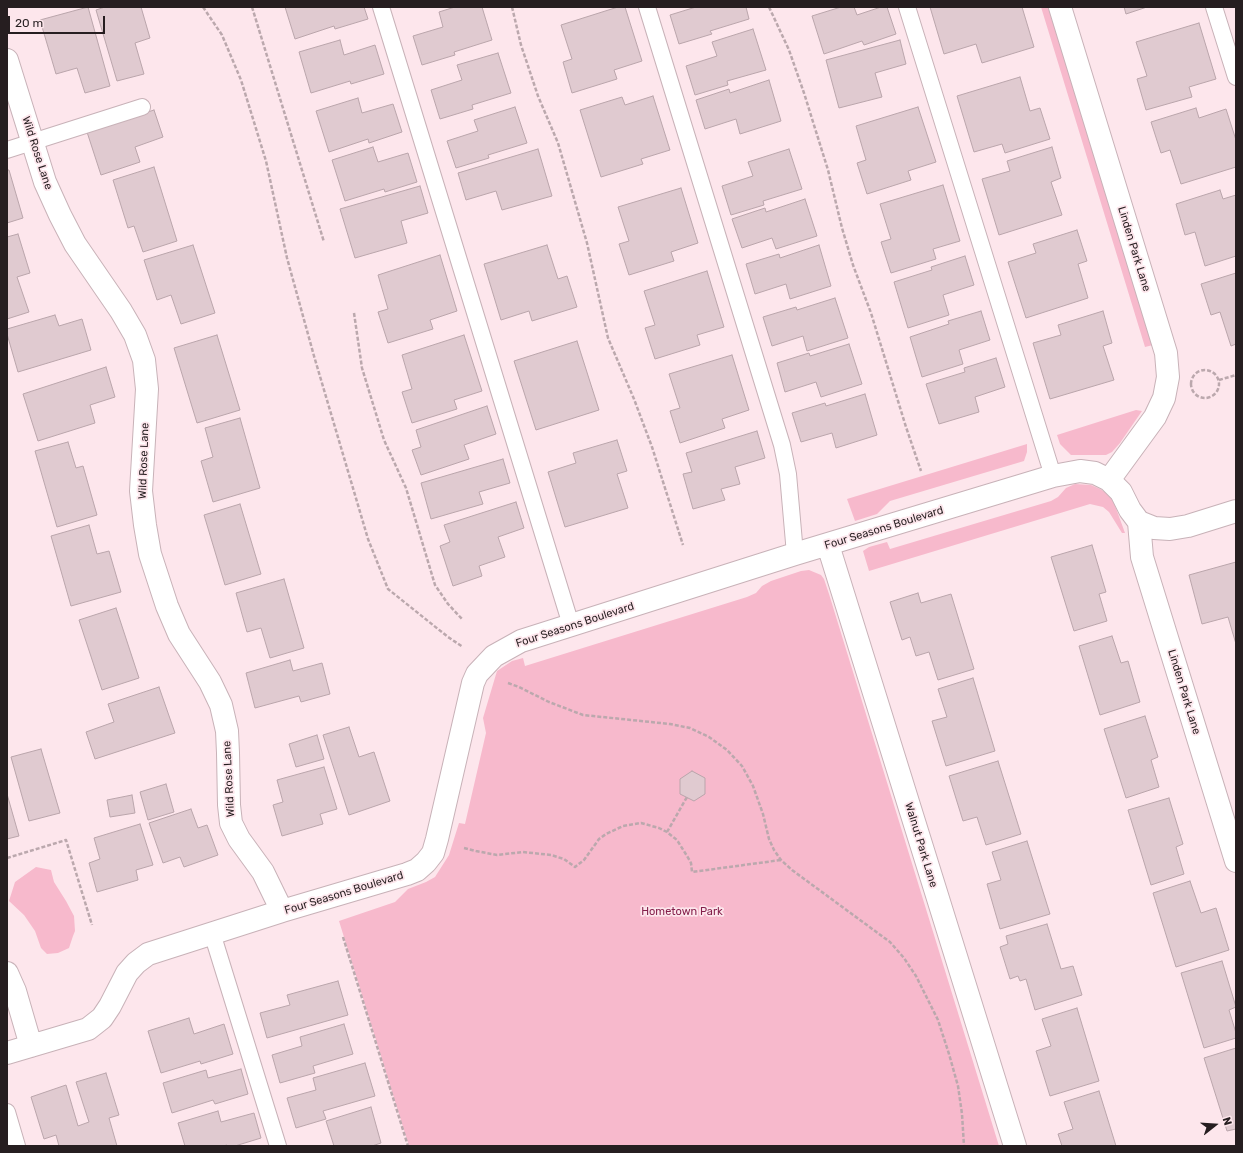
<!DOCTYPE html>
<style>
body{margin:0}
#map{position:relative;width:1243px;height:1153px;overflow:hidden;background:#fde6ec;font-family:Rubik,sans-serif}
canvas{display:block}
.frame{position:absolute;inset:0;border:8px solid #261e20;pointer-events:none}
.north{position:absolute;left:1195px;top:1105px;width:40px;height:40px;-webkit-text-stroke:3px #fde6ec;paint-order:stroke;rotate:73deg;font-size:11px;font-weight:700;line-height:16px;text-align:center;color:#261e20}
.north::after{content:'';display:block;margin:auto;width:14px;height:18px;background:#261e20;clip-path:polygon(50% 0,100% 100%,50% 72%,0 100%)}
.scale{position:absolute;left:8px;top:16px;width:97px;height:18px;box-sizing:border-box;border:2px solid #261e20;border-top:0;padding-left:5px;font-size:12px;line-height:14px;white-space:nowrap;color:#261e20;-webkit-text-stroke:3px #fde6ec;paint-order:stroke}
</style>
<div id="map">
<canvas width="1243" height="1153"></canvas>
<div class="frame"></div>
<div class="north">N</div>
<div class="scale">20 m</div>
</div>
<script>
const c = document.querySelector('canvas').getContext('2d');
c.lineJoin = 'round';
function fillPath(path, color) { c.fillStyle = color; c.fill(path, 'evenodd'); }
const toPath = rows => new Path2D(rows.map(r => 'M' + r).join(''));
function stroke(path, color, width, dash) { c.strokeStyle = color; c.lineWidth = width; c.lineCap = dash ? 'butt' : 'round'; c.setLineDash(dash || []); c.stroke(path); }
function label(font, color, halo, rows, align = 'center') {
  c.font = font + ' Rubik,sans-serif'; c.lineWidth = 3.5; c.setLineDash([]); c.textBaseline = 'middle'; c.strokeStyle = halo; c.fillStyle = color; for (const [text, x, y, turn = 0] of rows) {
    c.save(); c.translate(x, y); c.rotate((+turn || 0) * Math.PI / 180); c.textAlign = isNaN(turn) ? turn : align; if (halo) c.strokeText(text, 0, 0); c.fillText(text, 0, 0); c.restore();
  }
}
fillPath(toPath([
 [1041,7,1048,7,1153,345,1145,347],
 [1136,410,1142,411,1120,443,1112,452,1106,455,1071,455,1060,444,1057,435],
 [1027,444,1027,452,1024,461,890,501,877,514,855,521,847,499],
 [1075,484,1091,485,1100,489,1108,494,1113,500,1125,533,1122,533,1109,512,1103,507,1090,504,869,571,863,551,869,547,887,542,890,549,1051,501,1058,497,1066,488],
 [809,570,821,575,824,579,829,594,999,1146,409,1146,339,921,395,902,408,889,426,882,435,877,449,855,459,823,465,824,486,733,483,718,497,671,512,661,523,658,525,666,747,597,756,593,762,586,771,581,801,571],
 [36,867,51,870,54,882,66,901,74,916,75,931,73,936,69,948,58,953,47,954,41,948,35,931,24,915,9,901,15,882]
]), '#f7b9cc');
const building = toPath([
 [88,7,110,86,85,93,77,68,56,74,40,20,88,7],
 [105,7,141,7,150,38,135,43,144,74,117,81,96,10,105,7],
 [285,7,364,7,368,19,335,29,334,26,295,39,285,7],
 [455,7,482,7,492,40,454,52,455,55,422,65,413,36,443,27,439,12,455,7],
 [618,7,625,7,642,61,614,70,617,79,572,93,563,62,572,59,561,25,618,7],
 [696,7,746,7,749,19,710,31,712,34,679,44,670,15,696,7],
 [841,7,854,7,857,15,881,7,887,7,896,34,864,45,862,41,824,54,812,16,841,7],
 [930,7,1022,7,1034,47,982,63,976,44,944,54,930,7],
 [1124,7,1147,7,1126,14,1124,7],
 [1199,23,1216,79,1189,87,1192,97,1146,110,1137,79,1147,76,1136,42,1199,23],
 [753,29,766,70,727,81,728,85,695,95,686,66,717,56,712,42,753,29],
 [340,40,344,55,375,45,384,74,351,84,350,81,311,93,299,52,340,40],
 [900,40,906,64,875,73,882,97,839,108,826,60,900,40],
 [498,53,511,93,472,105,473,109,440,119,431,90,462,80,457,65,498,53],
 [1020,77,1030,111,1040,108,1050,139,1005,153,1002,144,974,152,957,96,1020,77],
 [769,80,781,121,740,134,736,119,705,129,696,100,729,89,730,93,769,80],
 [653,96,670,150,641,159,643,164,601,177,580,110,622,97,625,105,653,96],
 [358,98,362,113,393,104,402,132,369,143,368,139,329,152,316,111,358,98],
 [515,107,527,143,488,155,489,158,456,168,447,141,478,131,474,120,515,107],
 [918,107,936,162,908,171,911,180,867,194,857,163,866,160,856,126,918,107],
 [1196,108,1199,118,1226,109,1236,140,1236,167,1181,184,1170,150,1161,153,1151,122,1196,108],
 [154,110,163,137,135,147,140,162,101,175,87,132,154,110],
 [373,147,378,162,408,153,417,182,385,192,384,189,345,201,332,160,373,147],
 [1052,147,1061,178,1051,182,1062,215,999,235,982,179,1010,171,1007,161,1052,147],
 [538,149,552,196,502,210,496,191,466,200,458,173,538,149],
 [789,149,802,189,763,201,764,205,731,215,722,186,753,176,748,162,789,149],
 [154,167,177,241,143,252,134,226,128,228,113,180,154,167],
 [7,170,9,170,23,218,7,223,7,170],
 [943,185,960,241,933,249,936,259,891,273,881,242,891,239,880,204,943,185],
 [420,186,428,213,401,221,407,243,355,258,340,209,420,186],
 [681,188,698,243,671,252,674,261,629,275,619,244,629,241,618,207,681,188],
 [1220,190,1223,199,1236,195,1236,256,1205,266,1195,232,1185,235,1176,204,1220,190],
 [805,199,817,236,776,249,772,238,742,248,732,219,765,208,766,212,805,199],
 [1077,230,1087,261,1078,264,1088,298,1026,318,1008,262,1036,253,1033,244,1077,230],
 [18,234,30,273,17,277,29,312,7,319,7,237,18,234],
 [193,245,215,313,181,324,171,295,157,300,144,260,193,245],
 [547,245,558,279,567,276,577,307,532,321,529,311,501,320,484,264,547,245],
 [819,245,831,286,790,299,786,284,755,294,746,264,779,254,780,258,819,245],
 [440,255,457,311,430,320,433,329,388,343,378,312,388,309,378,275,440,255],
 [965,256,974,285,943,295,949,315,908,328,894,282,932,270,931,267,965,256],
 [707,271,724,327,697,335,700,345,655,359,645,328,655,325,644,291,707,271],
 [1236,273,1236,344,1231,346,1220,312,1211,315,1201,284,1236,273],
 [835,298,848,338,807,351,803,336,772,346,763,317,796,307,797,310,835,298],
 [981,311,990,340,959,350,963,364,922,377,910,337,949,324,948,321,981,311],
 [1103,311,1112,343,1103,346,1114,380,1050,399,1033,343,1061,335,1058,325,1103,311],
 [55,315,59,326,82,319,91,350,18,372,7,334,7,329,55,315],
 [217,335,240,410,197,423,174,348,217,335],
 [464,335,482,391,454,400,457,409,412,423,402,392,412,389,402,355,464,335],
 [577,341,599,410,536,430,514,361,577,341],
 [849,344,862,384,821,397,816,382,785,392,777,363,809,353,810,356,849,344],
 [732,355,749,410,722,419,725,428,680,443,670,411,680,408,669,374,732,355],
 [996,358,1005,387,975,397,979,412,939,424,926,384,965,372,964,368,996,358],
 [106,367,115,397,90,405,95,423,38,441,23,394,106,367],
 [865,394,877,435,836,448,832,433,801,442,792,413,825,403,826,406,865,394],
 [487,406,496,434,464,445,469,459,421,475,412,450,421,447,416,430,487,406],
 [240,418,260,488,213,502,201,461,213,457,205,428,240,418],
 [757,431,765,458,735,467,740,484,721,489,725,500,693,509,683,474,692,472,686,453,757,431],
 [617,440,627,471,617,474,628,508,565,527,548,472,576,463,573,453,617,440],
 [68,442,76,468,83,466,97,515,57,527,35,451,68,442],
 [503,459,510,483,479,492,483,504,431,519,421,483,503,459],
 [516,502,524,528,498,537,505,557,479,566,482,576,453,586,440,546,450,542,444,525,516,502],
 [240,504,261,574,225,585,204,515,240,504],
 [89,525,97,554,109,551,121,592,71,606,51,536,89,525],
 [1092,545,1106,592,1099,594,1107,621,1074,631,1051,557,1092,545],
 [1236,562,1236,644,1228,617,1202,624,1189,575,1236,562],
 [284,579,304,648,270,658,261,628,247,632,236,593,284,579],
 [918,593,921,603,951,594,974,669,938,680,929,652,916,656,910,637,902,640,890,602,918,593],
 [116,608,139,678,102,690,79,620,116,608],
 [1112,636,1121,663,1128,661,1140,702,1100,715,1079,646,1112,636],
 [290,660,293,671,322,663,330,694,301,702,299,696,255,708,246,673,290,660],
 [973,678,995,751,946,766,932,721,947,717,938,689,973,678],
 [159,687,175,733,95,759,86,732,114,722,108,704,159,687],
 [1145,716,1158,757,1151,760,1159,787,1126,798,1104,729,1145,716],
 [349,727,359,757,374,752,390,801,349,815,323,735,349,727],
 [317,735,324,759,296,767,289,744,317,735],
 [41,749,60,813,29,821,11,757,41,749],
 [998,761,1021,834,986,845,977,817,963,821,949,776,998,761],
 [324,767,337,809,320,814,323,824,282,836,273,805,283,802,277,780,324,767],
 [692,771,705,778,705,794,694,801,680,794,680,779,692,771],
 [166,784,174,812,148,820,140,792,166,784],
 [7,794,19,836,7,839,7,794],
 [132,795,135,813,110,817,107,800,132,795],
 [1169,798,1183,844,1176,847,1184,874,1151,885,1128,810,1169,798],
 [191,809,198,828,207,825,218,855,184,867,180,857,163,863,149,823,191,809],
 [140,824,153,865,136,870,138,880,97,892,89,863,100,859,94,838,140,824],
 [1027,841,1050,914,1000,929,987,884,1001,880,992,852,1027,841],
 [1190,881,1201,913,1216,908,1229,950,1176,967,1153,893,1190,881],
 [1047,924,1061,969,1073,966,1082,995,1035,1010,1026,979,1020,981,1018,976,1010,979,1000,947,1008,944,1006,936,1047,924],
 [1222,961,1236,1007,1229,1010,1236,1033,1236,1038,1204,1048,1181,973,1222,961],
 [338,981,348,1015,267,1038,260,1013,290,1005,287,995,338,981],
 [1077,1008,1099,1081,1050,1096,1036,1051,1051,1046,1042,1019,1077,1008],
 [189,1018,194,1034,224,1024,233,1054,201,1064,200,1061,161,1073,148,1031,189,1018],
 [344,1024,353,1054,313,1066,315,1073,280,1083,272,1055,302,1046,300,1037,344,1024],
 [1236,1048,1236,1129,1227,1131,1204,1058,1236,1048],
 [365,1063,375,1096,323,1111,326,1119,296,1128,287,1098,316,1090,313,1078,365,1063],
 [241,1069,248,1094,215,1104,213,1100,172,1113,163,1083,206,1070,208,1078,241,1069],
 [106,1073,119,1115,109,1118,117,1146,59,1146,56,1135,44,1139,31,1097,66,1085,78,1126,89,1122,76,1082,106,1073],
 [1099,1091,1116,1146,1062,1146,1058,1134,1073,1129,1064,1102,1099,1091],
 [371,1107,381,1143,372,1146,334,1146,326,1121,371,1107],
 [218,1111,221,1122,254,1113,261,1138,235,1146,227,1146,227,1145,223,1146,185,1146,178,1123,218,1111]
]);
fillPath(building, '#e0cad0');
stroke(building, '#baa5ab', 1);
const service = toPath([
 [381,7,571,625],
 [647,7,782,445,788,474,795,554],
 [907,7,1053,476],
 [1214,7,1236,77],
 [7,150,142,107],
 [212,933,278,1146],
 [7,1112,17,1146]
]);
const minor = toPath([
 [1060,7,1166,353,1168,377,1164,398,1155,417,1109,480],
 [7,60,45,182,60,215,75,244,121,311,135,335,144,360,147,389,141,491,145,525,150,554,167,606,179,634,210,682,221,705,227,731,228,753,229,805,231,823,239,839,263,872,282,911],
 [1139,522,1142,557,1236,861],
 [828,545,1015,1146],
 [7,973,15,991,31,1046],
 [7,1053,88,1029,102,1018,110,1006,127,973,136,963,148,954,282,911,407,874,417,870,426,862,433,853,437,839,473,683,477,674,494,656,521,641,795,554,1053,476,1080,471,1095,473,1109,480,1121,492,1130,510,1139,522,1154,528,1170,529,1188,526,1236,511]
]);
stroke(service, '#c8b2b8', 18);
stroke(minor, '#c8b2b8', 24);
stroke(toPath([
 [203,7,222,35,241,80,266,161,287,258,314,356,368,539,388,589,448,637,463,647],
 [252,7,324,242],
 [512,7,521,45,538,96,558,143,587,243,608,338,634,399,652,447,683,545],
 [769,7,789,50,804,93,828,170,842,228,853,265,871,313,906,427,921,471],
 [354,313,362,368,384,440,406,488,435,585,448,604,462,619],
 '1191 384a14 14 0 1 1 28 0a14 14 0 1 1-28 0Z',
 [1219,380,1236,375],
 [508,683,519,687,549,702,583,715,670,724,690,728,709,737,727,750,742,766,753,786,763,814,769,839,774,850,781,860,792,870,890,942,904,958,916,976,938,1020,949,1054,958,1086,962,1114,964,1146],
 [667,832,687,797],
 [464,848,476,851,497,855,523,852,551,855,564,859,575,867,584,860,599,839,606,834,623,826,641,823,659,828,667,832,677,840,687,856,691,863,692,872,781,860],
 [7,858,66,840,92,925],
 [343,937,408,1146]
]), '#bba8ad', 2.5, [4, 2]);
stroke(service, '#fff', 16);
stroke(minor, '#fff', 22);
label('11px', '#261e20', '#fde6ec', [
 ["Wild Rose Lane",37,153,72],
 ["Linden Park Lane",1134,249,73],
 ["Wild Rose Lane",144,461,-88],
 ["Four Seasons Boulevard",884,528,-17],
 ["Four Seasons Boulevard",575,625,-18],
 ["Linden Park Lane",1184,692,73],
 ["Wild Rose Lane",229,779,-93],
 ["Walnut Park Lane",921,845,73],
 ["Four Seasons Boulevard",344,893,-17]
]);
label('11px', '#841f4b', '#fde6ec', [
 ["Hometown Park",682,912]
]);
</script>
